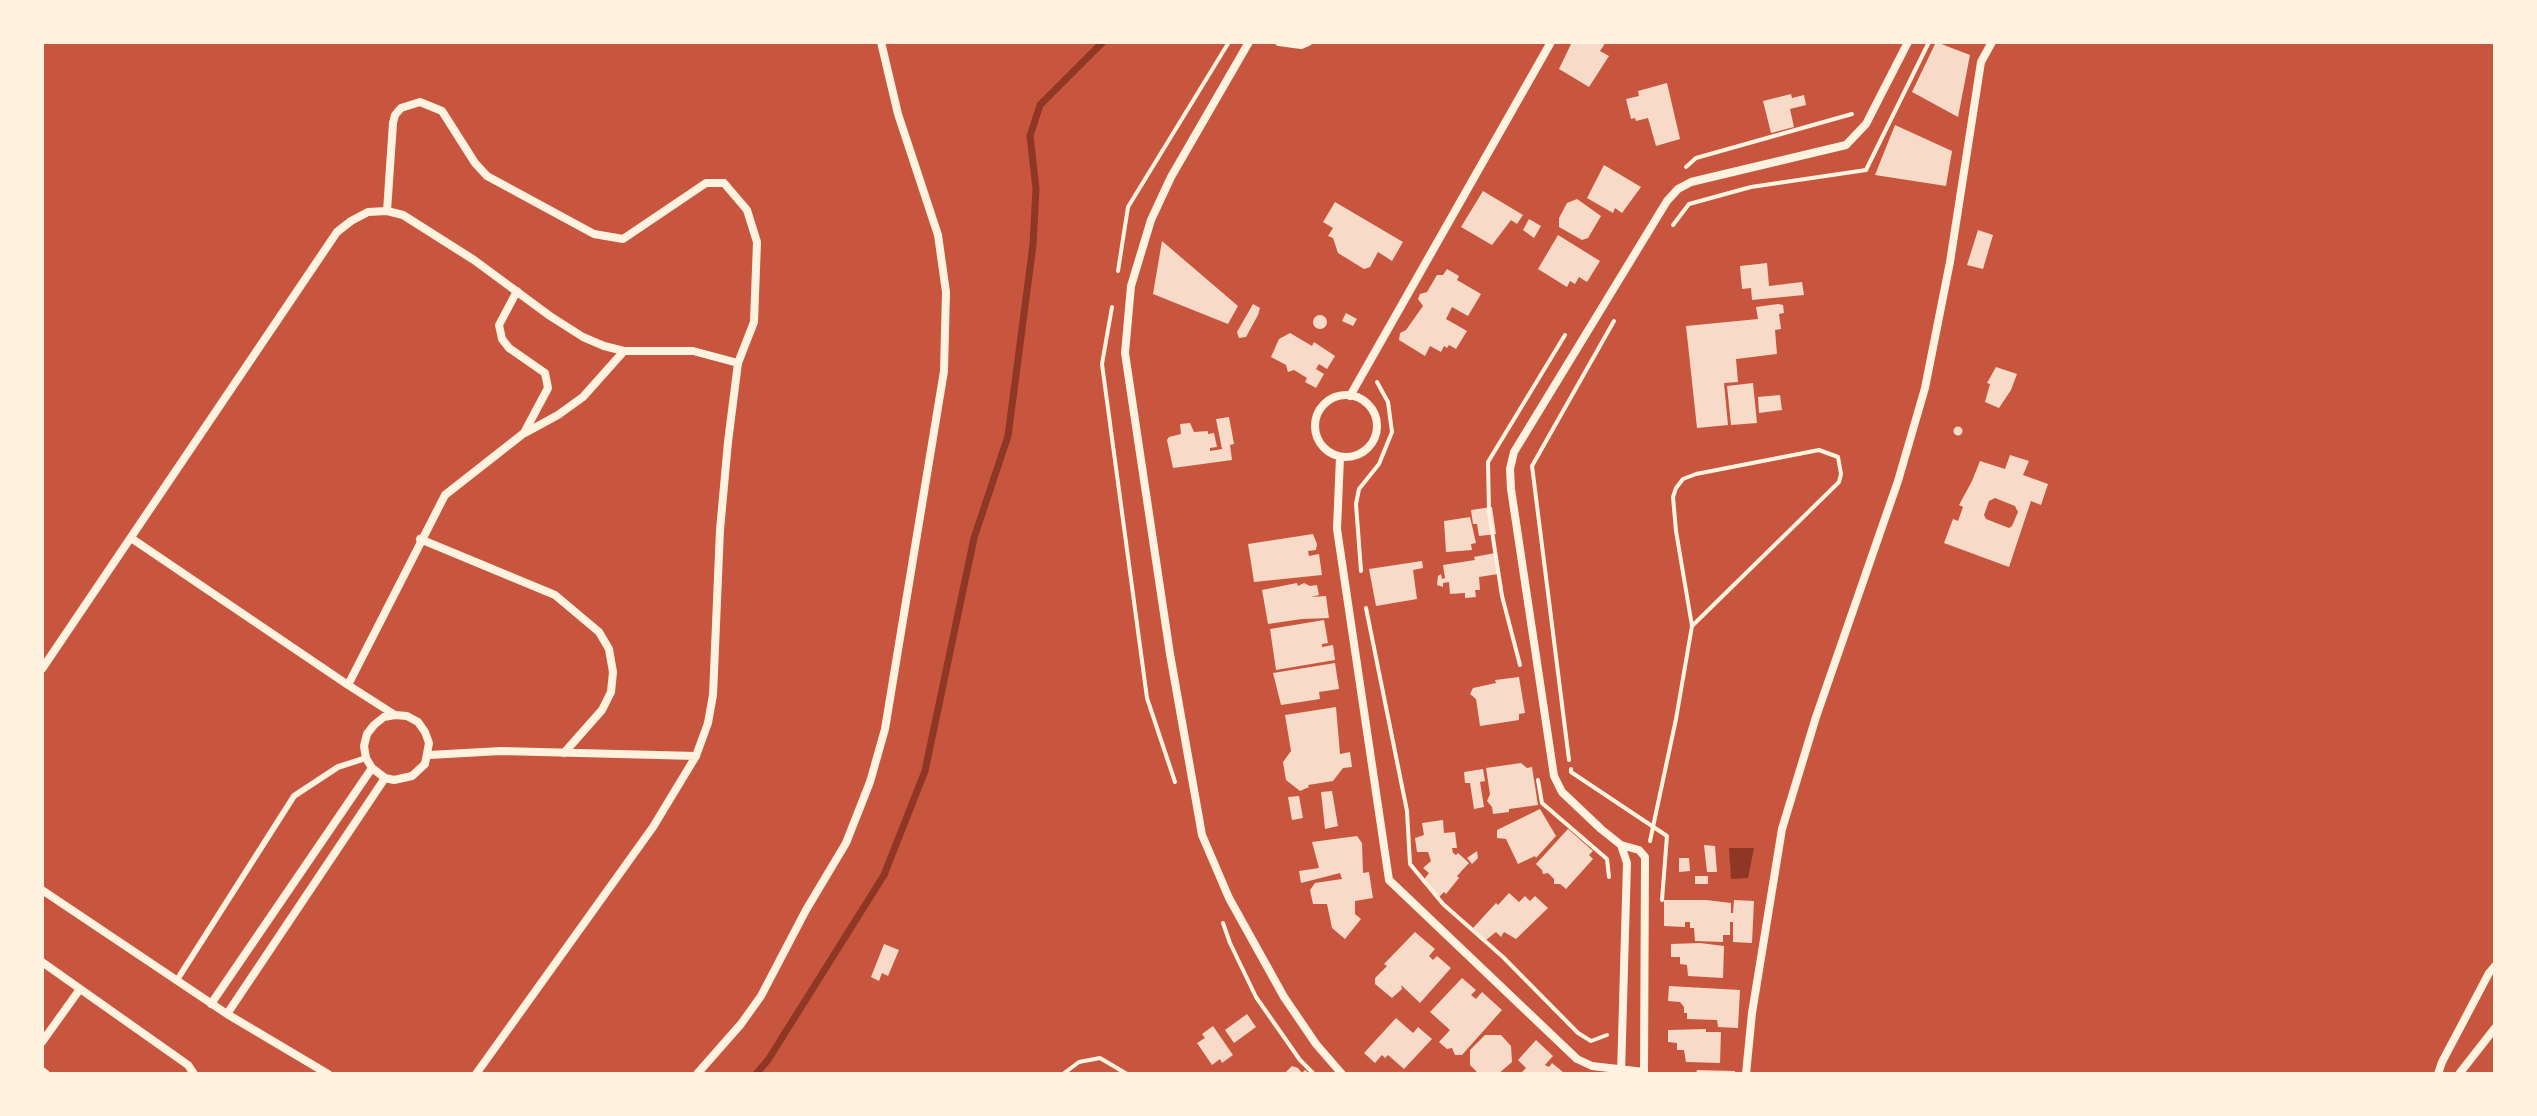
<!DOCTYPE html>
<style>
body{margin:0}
#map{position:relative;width:2537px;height:1116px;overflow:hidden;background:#c8553d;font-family:"Public Sans",sans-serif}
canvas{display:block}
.frame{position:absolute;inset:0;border:44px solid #fff3e0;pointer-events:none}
</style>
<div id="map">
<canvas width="2537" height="1116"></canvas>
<div class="frame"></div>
</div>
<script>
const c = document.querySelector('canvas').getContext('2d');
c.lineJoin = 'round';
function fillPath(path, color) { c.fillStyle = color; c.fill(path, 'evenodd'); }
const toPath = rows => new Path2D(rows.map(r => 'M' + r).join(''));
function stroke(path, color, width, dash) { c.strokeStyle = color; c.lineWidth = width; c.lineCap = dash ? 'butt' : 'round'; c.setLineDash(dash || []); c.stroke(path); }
fillPath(toPath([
 [1729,848,1754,848,1748,878,1731,879]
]), '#8f3625');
stroke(toPath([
 [756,1074,768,1060,884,875,925,771,974,538,1008,436,1033,245,1036,189,1030,136,1040,105,1103,42]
]), '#8f3625', 7);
fillPath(toPath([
 [1572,42,1606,42,1600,51,1609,56,1589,87,1559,69],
 [1936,42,1970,55,1958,117,1912,92],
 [1667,83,1680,139,1656,146,1648,118,1636,121,1635,118,1631,119,1626,99,1639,96,1638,91],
 [1791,94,1792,98,1804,95,1806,105,1790,109,1794,127,1771,133,1763,101],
 [1895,125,1952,151,1946,186,1875,175],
 [1604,165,1641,187,1622,213,1615,208,1613,213,1587,198],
 [1483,191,1523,215,1517,224,1511,220,1492,245,1461,227],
 [1577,199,1601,216,1588,238,1582,240,1559,227,1559,218,1567,203],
 [1335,202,1403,242,1392,261,1378,252,1370,267,1364,269,1338,253,1333,238,1328,236,1333,228,1323,222],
 [1529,219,1541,226,1534,238,1523,230],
 [1978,230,1993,235,1983,269,1967,265],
 [1558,235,1600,261,1587,282,1579,277,1575,284,1570,281,1567,287,1538,269],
 [1162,241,1238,306,1228,324,1153,294],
 [1767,263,1769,286,1802,282,1804,295,1752,300,1751,288,1742,289,1740,266],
 [1447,269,1459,276,1457,280,1481,294,1468,316,1452,307,1446,319,1467,331,1456,349,1449,345,1447,348,1444,346,1441,352,1430,346,1425,356,1399,340,1400,333,1406,330,1423,306,1418,299,1420,294,1427,292,1437,275,1443,275],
 [1253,304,1260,308,1258,315,1246,337,1239,338,1237,332],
 [1778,304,1783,305,1784,313,1779,314,1781,329,1775,330,1777,354,1736,359,1738,382,1724,383,1728,425,1697,428,1686,326,1758,319,1756,307],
 [1346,313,1357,319,1353,326,1342,321],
 '1313 322a7 7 0 1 1 14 0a7 7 0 1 1-14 0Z',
 [1290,333,1312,346,1314,342,1335,356,1327,369,1319,364,1316,369,1324,374,1316,388,1305,382,1307,378,1294,370,1288,372,1286,365,1271,357,1279,339],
 [1996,367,2017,374,2011,390,1999,408,1985,402,1990,384,1987,383],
 [1753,383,1757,423,1731,425,1727,386],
 [1780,395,1782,410,1759,413,1758,397],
 [1229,417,1234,444,1230,445,1232,460,1173,468,1167,440,1169,437,1181,434,1180,424,1190,423,1194,432,1208,431,1208,434,1214,433,1217,447,1210,448,1210,451,1222,449,1216,419],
 '1953.5 431a4.5 4.5 0 1 1 9 0a4.5 4.5 0 1 1-9 0Z',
 [2010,455,2029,461,2023,475,2048,484,2041,505,2031,501,2009,567,1944,543,1953,519,1958,521,1963,507,1959,505,1972,481,1980,461,2005,469],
 [1995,498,2015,506,2018,512,2012,526,2009,528,1986,519,1984,515,1989,501],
 [1492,507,1496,534,1479,536,1477,524,1473,524,1471,510],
 [1470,517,1476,543,1471,544,1472,550,1446,552,1444,521],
 [1313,534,1317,544,1316,550,1308,551,1309,556,1319,554,1322,575,1254,582,1248,544],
 [1495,553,1498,574,1479,577,1480,590,1475,590,1476,597,1465,598,1465,593,1450,594,1449,582,1443,583,1443,587,1437,585,1438,576,1441,574,1442,579,1445,578,1443,565,1475,560,1474,557],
 [1422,561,1423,568,1413,570,1417,599,1376,606,1369,569],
 [1297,583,1298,586,1304,583,1310,586,1317,585,1319,595,1311,597,1326,596,1329,618,1302,619,1268,624,1262,590],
 [1324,620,1328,643,1322,644,1322,647,1333,645,1335,660,1276,670,1270,629],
 [1335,663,1339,689,1319,692,1320,699,1281,705,1273,673],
 [1519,677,1525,713,1519,714,1519,720,1480,726,1476,699,1470,694,1473,688,1496,683,1495,680],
 [1336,707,1340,754,1350,752,1352,767,1343,768,1333,781,1308,785,1309,787,1300,791,1286,780,1283,762,1291,751,1285,715],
 [1521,763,1527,768,1532,767,1538,805,1509,809,1509,812,1493,814,1492,807,1487,801,1490,794,1486,768],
 [1483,769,1485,781,1480,782,1484,807,1474,809,1470,783,1465,783,1464,772],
 [1332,791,1338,826,1325,829,1321,792],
 [1299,796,1303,818,1292,820,1288,797],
 [1540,809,1556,836,1536,858,1535,856,1518,864,1506,839,1497,838,1497,830],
 [1443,820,1444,833,1455,832,1457,848,1452,848,1453,853,1456,855,1458,853,1469,863,1457,876,1459,878,1446,894,1444,892,1439,897,1422,882,1429,873,1423,868,1431,861,1428,852,1417,852,1415,838,1424,835,1422,823],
 [1568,829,1593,851,1589,855,1593,859,1566,889,1560,884,1554,884,1554,879,1548,873,1543,874,1542,870,1536,864],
 [1357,836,1362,843,1363,873,1369,872,1373,898,1355,901,1355,914,1361,919,1345,939,1332,928,1327,904,1313,904,1310,890,1315,883,1342,879,1340,873,1301,883,1299,871,1319,868,1312,842],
 [1704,845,1715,846,1717,872,1707,872],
 [1477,851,1478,858,1472,864,1467,858],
 [1679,858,1689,858,1690,871,1679,872],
 [1695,876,1708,876,1708,884,1695,884],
 [1509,893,1519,902,1525,896,1530,901,1535,896,1548,908,1516,939,1504,932,1501,937,1496,932,1486,940,1473,928,1496,903,1498,905],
 [1664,900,1706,900,1731,903,1731,913,1733,913,1734,900,1754,901,1752,943,1733,942,1733,922,1730,922,1730,935,1723,935,1723,942,1695,941,1694,928,1690,928,1690,922,1685,922,1685,927,1664,926],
 [1415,932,1435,949,1429,956,1433,960,1437,956,1451,968,1420,1003,1401,985,1402,989,1392,998,1375,984,1375,978,1387,966,1384,964],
 [1700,943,1724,946,1723,978,1688,976,1687,965,1680,964,1680,957,1671,957,1671,944],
 [884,944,899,950,888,976,882,973,879,981,871,977],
 [1462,978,1476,990,1471,995,1476,999,1482,992,1502,1010,1462,1055,1455,1055,1452,1048,1447,1049,1439,1042,1450,1030,1430,1012],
 [1669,986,1740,990,1738,1028,1718,1027,1717,1020,1687,1019,1687,1013,1684,1013,1684,1007,1680,1002,1668,1001],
 [1247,1014,1256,1027,1234,1043,1225,1030],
 [1396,1018,1413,1033,1418,1027,1432,1039,1404,1069,1388,1055,1385,1058,1382,1055,1375,1063,1364,1053],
 [1213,1026,1233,1055,1222,1063,1220,1059,1212,1065,1197,1043,1205,1038,1202,1034],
 [1706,1029,1706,1032,1721,1032,1720,1063,1686,1062,1684,1050,1677,1050,1677,1043,1668,1042,1668,1030],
 [1485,1035,1501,1035,1511,1046,1512,1062,1498,1074,1479,1074,1470,1065,1470,1050],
 [1536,1040,1553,1056,1545,1065,1549,1067,1552,1063,1563,1072,1562,1074,1520,1074,1526,1068,1518,1060],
 [1292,1066,1298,1068,1302,1073,1305,1070,1310,1074,1284,1074],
 [1697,1070,1735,1071,1735,1074,1696,1074]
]), '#f7dbc8');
stroke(toPath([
 [1686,167,1696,158,1852,114],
 [1673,225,1689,204,1751,187,1866,170,1929,42],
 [1118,271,1128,207,1229,42],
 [1112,307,1102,364,1147,698,1175,782],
 [1361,571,1356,504,1359,489,1379,464,1392,432,1388,402,1377,382],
 [1366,608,1407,811,1410,864,1443,904,1503,957,1578,1033,1591,1041,1607,1035],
 [1520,665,1502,596,1489,512,1488,462,1565,335],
 [1569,760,1532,466,1614,321],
 [1571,769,1571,772,1667,836,1662,900],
 [1538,780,1542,803,1607,859,1609,877],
 [1650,841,1676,719,1692,626,1676,531,1673,497,1676,488,1683,479,1696,474,1819,450,1838,457,1841,474,1839,482,1692,626],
 [1223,923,1230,943,1256,997,1300,1060,1314,1074],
 [1063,1074,1079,1062,1100,1058,1127,1074]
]), '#fff3e0', 4);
stroke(toPath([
 [177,980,294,796,338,767,366,758]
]), '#fff3e0', 6);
stroke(toPath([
 [1249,42,1171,177,1151,220,1131,286,1125,353,1170,654,1202,835,1229,898,1284,997,1316,1044,1342,1074],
 [1279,42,1301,45,1308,42],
 [387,211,393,123,395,115,401,108,420,102,442,111,475,163,487,176,594,234,623,239,706,183,724,183,747,210,757,242,754,322,738,363,728,442,720,530,713,695,708,723,696,756,653,827,476,1074],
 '1315 426a31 31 0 1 1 62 0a31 31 0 1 1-62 0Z',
 [1350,396,1551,42],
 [525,433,558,415,583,397,624,351],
 [1340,457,1337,529,1389,880,1577,1059,1592,1066,1644,1072],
 [131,538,348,685,395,715,407,716,418,722,425,732,429,743,425,764,412,776,394,780,385,778,372,768,366,758,364,746,367,734,374,725,384,717,395,715],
 [420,539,555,595,599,632,609,649,613,672,611,692,602,710,564,753],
 [42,669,337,232,351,221,368,212,387,211,403,215,474,260,550,316,583,337,604,346,624,351,693,351,738,363],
 [348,685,445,495,524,433,548,388,545,373,509,348,502,339,499,325,517,291],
 [429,755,501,751,696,756],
 [42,890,227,1014,328,1074],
 [42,962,188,1065,194,1074],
 [211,1004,372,768],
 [227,1014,385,778],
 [42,1042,80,989],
 [42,1071,46,1074],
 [697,1074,741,1024,761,996,806,910,846,843,870,782,885,729,944,371,946,292,938,235,898,114,881,42],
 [1621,1074,1627,863,1621,845],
 [1644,1074,1645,857,1639,850,1621,845,1601,829,1562,792,1554,776,1511,489,1510,469,1514,452,1667,201,1678,189,1691,182,1846,145,1866,124,1908,42],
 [1746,1074,1752,1013,1782,829,1816,717,1898,481,1925,388,1950,262,1981,62,1992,42],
 [2438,1074,2442,1062,2489,973,2495,966],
 [2459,1074,2495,1028]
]), '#fff3e0', 8);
</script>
